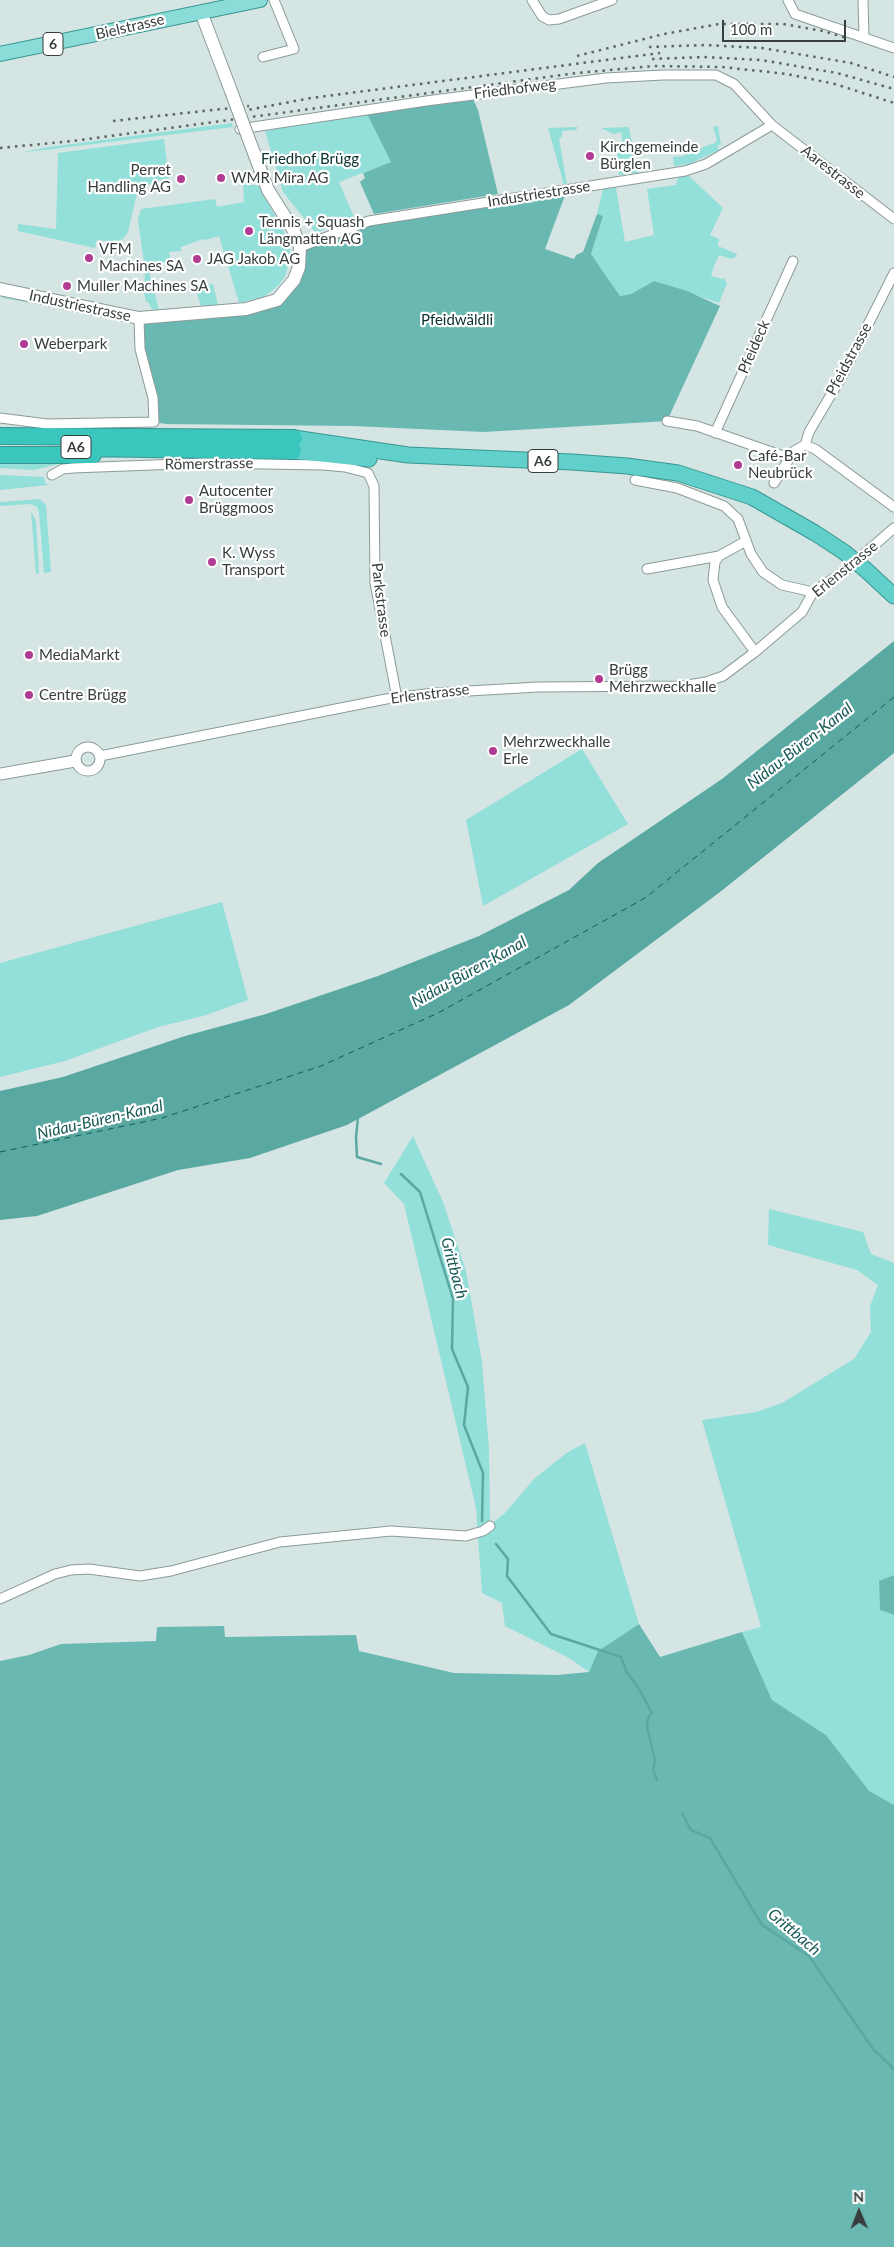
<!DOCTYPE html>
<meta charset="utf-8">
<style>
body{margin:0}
#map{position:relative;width:894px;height:2247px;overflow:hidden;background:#d4e5e3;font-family:Lato,sans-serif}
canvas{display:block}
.north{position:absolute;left:834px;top:2187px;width:50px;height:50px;-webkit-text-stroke:4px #fff;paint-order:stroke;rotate:359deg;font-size:14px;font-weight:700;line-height:20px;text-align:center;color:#383e3e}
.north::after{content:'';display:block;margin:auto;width:18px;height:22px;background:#383e3e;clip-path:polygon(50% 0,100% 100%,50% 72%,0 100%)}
.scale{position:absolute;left:722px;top:20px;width:124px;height:22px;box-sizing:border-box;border:2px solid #383e3e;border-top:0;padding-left:6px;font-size:15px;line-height:18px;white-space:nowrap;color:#383e3e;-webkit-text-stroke:4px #fff;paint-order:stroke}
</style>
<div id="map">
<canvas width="894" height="2247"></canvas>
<div class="north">N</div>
<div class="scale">100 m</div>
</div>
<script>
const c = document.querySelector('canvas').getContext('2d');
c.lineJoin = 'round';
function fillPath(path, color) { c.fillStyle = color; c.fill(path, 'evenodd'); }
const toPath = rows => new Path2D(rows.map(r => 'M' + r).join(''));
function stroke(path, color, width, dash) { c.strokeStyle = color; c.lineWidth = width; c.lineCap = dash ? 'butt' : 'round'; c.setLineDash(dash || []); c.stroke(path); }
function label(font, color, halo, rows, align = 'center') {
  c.font = font + ' Lato,sans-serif'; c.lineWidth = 4.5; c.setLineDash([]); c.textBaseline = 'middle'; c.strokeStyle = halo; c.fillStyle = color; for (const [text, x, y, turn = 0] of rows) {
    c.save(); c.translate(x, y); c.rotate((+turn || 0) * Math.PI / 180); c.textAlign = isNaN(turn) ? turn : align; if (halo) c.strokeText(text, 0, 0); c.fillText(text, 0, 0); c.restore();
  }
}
fillPath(toPath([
 [366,112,391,162,339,182,354,217,316,233,283,192,265,131],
 [232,123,233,127,19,153,49,147],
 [718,126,721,145,718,145,718,149,721,149,689,164,674,166,673,157,684,156,687,152,699,151,703,147,715,143,717,140,713,127],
 [578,127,576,130,562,131,562,137,559,138,567,185,564,185,548,128],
 [629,127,637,173,619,175,617,153,624,151,621,132,614,134,601,128],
 [164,139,169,179,154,181,154,184,146,185,147,191,137,193,128,232,123,239,115,242,97,240,95,248,18,231,18,224,56,229,58,153],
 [242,170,244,170,251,185,258,185,288,239,291,257,285,276,279,285,264,297,239,303,219,236,206,240,203,239,181,247,181,251,169,252,171,261,148,267,159,310,152,309,148,302,146,302,144,292,145,270,138,220,141,209,215,199,217,207,244,202],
 [688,175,723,208,710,235,719,239,718,246,737,254,736,257,731,259,719,255,714,266,711,276,722,279,724,278,727,283,719,303,654,281,631,294,620,296,591,254,603,216,597,214,603,189,616,188,625,242,654,235,647,189,676,185,678,178],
 [213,284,218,305,201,307,196,289],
 [2,295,43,304,43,305,2,298],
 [0,463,25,464,59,464,34,470,0,468],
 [0,475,44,477,45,483,48,485,0,490],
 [40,499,46,505,51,572,44,573,39,512,37,507,30,504,0,506,0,502],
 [31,511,36,521,39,573,36,574],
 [582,749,628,824,483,906,466,820],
 [222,902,248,1000,203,1016,158,1027,65,1061,0,1077,0,963],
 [413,1136,443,1202,466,1271,482,1362,489,1449,490,1525,505,1513,535,1478,568,1452,585,1443,639,1624,598,1651,589,1672,569,1658,505,1626,502,1603,482,1593,476,1508,404,1204,384,1183],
 [769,1209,863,1232,871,1254,894,1263,894,1575,879,1581,880,1610,894,1615,894,1805,869,1792,826,1735,772,1700,742,1632,761,1627,702,1420,756,1412,782,1403,854,1359,871,1332,870,1306,878,1285,857,1270,768,1245]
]), '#93dfd9');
fillPath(toPath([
 [472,97,478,110,498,194,374,214,360,182,365,178,363,173,391,162,366,112],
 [567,190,545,249,574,259,576,255,583,252,597,214,603,216,591,254,620,296,631,294,654,281,687,291,720,306,667,421,484,432,353,426,166,424,154,422,140,349,139,318,246,309,288,288,300,247,351,227],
 [894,1575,894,1615,880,1610,879,1581],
 [639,1624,660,1657,742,1632,772,1700,826,1735,869,1791,894,1805,894,2247,0,2247,0,1661,29,1655,61,1644,156,1641,157,1627,224,1626,225,1637,356,1635,359,1651,454,1673,557,1675,589,1672,598,1651]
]), '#6ab8b2');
fillPath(toPath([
 [894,641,894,753,720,892,569,1005,347,1125,250,1158,178,1170,37,1216,0,1220,0,1091,63,1077,185,1036,266,1014,378,976,479,936,569,890,598,863,722,779]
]), '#5aa8a2');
stroke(toPath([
 [358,1117,356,1138,357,1157,381,1164],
 [401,1174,420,1192,453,1299,452,1349,468,1387,464,1425,483,1473,482,1521],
 [496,1544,508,1559,507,1576,551,1634,621,1657,627,1673,638,1687,652,1713,648,1718,647,1727,655,1760,653,1770,657,1780],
 [682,1813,691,1830,710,1838,762,1925,809,1956,873,2049,894,2069]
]), '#5aa8a2', 2.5);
stroke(toPath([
 [0,1152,162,1118,321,1066,438,1013,645,898,894,697]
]), '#165955', 1, [6, 5]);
const minor = toPath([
 [532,0,542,16,549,20,559,19,612,0],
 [788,0,795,14,894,48],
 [863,0,864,36],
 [263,57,294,49,274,0],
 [240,129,426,101,606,78,663,75,716,75,734,84,772,125,894,219],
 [300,247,369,221,685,171,706,164,772,125],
 [0,418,47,424,154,422,153,398,140,349,139,318],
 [667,421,697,426,789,458],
 [715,433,793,261],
 [805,445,809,432,842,376,894,273],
 [805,445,815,449,894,507],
 [52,475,63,469,73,468,205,463,323,465,345,467,368,473,374,486,375,583,397,698],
 [635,480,677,488,724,506,738,519,751,554,763,572,782,585,813,592],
 [774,483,794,451,805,445],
 [746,541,719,556,715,562,713,580,722,607,755,652],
 [647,569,719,556],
 '76 759a12 12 0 1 1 24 0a12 12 0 1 1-24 0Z',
 [100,756,386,699,434,693,538,687,682,686,706,682,723,676,755,652,802,612,813,592,846,570,894,528],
 [0,1599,55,1574,71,1570,89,1569,140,1576,171,1571,280,1542,391,1531,466,1536,483,1531,490,1526]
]);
const tertiary = toPath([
 [0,774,75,761]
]);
const secondary = toPath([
 [201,12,231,91],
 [0,289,139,318,246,309,277,300,294,280,299,267,300,247,294,231,268,190,248,137]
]);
const primary = toPath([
 [0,54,260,0]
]);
const trunk = toPath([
 [294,438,408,455,572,462,627,466,678,473,752,497,815,533,844,552],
 [293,451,369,459],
 [866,570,894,596]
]);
const motorway = toPath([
 [0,436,294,438],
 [78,448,293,451],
 [0,455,93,455]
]);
stroke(minor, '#8b9b99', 11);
stroke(tertiary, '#8b9b99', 13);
stroke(secondary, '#8b9b99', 14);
stroke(primary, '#399691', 16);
stroke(trunk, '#399691', 17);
stroke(motorway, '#399691', 18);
stroke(minor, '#fff', 9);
stroke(tertiary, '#fff', 11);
stroke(secondary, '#fff', 12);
stroke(primary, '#89dcd7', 14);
stroke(trunk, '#62d0ca', 15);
stroke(motorway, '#3ac5bd', 16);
stroke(toPath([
 [649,47,705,45,762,48,851,63,894,77],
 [577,56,664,34,719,24,783,24,823,31,847,38],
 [652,59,704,57,761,60,837,73,894,89],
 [242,111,311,98,660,53],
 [113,121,249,106],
 [0,148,73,141,577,73,654,66,722,67,787,74,835,84,894,103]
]), '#5d6665', 2.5, [2.5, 5]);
const secondaryBridge = toPath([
 [231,91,248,137]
]);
const trunkBridge = toPath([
 [844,552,866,570]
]);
stroke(secondaryBridge, '#8b9b99', 14, []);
stroke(trunkBridge, '#399691', 17, []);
stroke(secondaryBridge, '#fff', 12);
stroke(trunkBridge, '#62d0ca', 15);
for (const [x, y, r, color] of [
 [590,156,5,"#b13b92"],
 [221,178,5,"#b13b92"],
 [181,179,5,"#b13b92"],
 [249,231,5,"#b13b92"],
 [89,258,5,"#b13b92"],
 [197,259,5,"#b13b92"],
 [67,286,5,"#b13b92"],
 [24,344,5,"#b13b92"],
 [738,465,5,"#b13b92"],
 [189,500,5,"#b13b92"],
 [212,562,5,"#b13b92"],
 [29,655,5,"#b13b92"],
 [599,679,5,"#b13b92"],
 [29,695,5,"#b13b92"],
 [493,751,5,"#b13b92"]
]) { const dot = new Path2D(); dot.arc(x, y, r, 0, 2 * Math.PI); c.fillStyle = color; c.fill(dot); stroke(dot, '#fff', 2); }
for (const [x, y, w] of [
 [53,44,20],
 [76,447,30],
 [543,461,30]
]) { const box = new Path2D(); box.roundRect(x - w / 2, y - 11.5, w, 23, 4); c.fillStyle = '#fff'; c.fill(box); stroke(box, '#383e3e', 1); }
label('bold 14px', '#383e3e', null, [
 ["6",53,44],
 ["A6",76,447],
 ["A6",543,461]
]);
label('15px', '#383e3e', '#fff', [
 ["Bielstrasse",130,27,-13],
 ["Friedhofweg",515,89,-7],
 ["Aarestrasse",833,172,38],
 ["Industriestrasse",539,194,-9],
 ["Industriestrasse",80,306,12],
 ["Pfeideck",754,347,-66],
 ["Pfeidstrasse",849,359,-62],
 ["Römerstrasse",209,464,-1],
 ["Erlenstrasse",845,569,-39],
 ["Parkstrasse",381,600,83],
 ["Erlenstrasse",430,694,-7]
]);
label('15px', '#383e3e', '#fff', [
 ["Kirchgemeinde",600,147],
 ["Bürglen",600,164],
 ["Perret",171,170,"right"],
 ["Handling AG",171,187,"right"],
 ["WMR Mira AG",231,178],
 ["Tennis + Squash",259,222],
 ["Längmatten AG",259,239],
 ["VFM",99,249],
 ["Machines SA",99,266],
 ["JAG Jakob AG",207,259],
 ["Muller Machines SA",77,286],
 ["Weberpark",34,344],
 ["Café-Bar",748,456],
 ["Neubrück",748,473],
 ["Autocenter",199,491],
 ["Brüggmoos",199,508],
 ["K. Wyss",222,553],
 ["Transport",222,570],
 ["MediaMarkt",39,655],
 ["Brügg",609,670],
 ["Mehrzweckhalle",609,687],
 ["Centre Brügg",39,695],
 ["Mehrzweckhalle",503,742],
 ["Erle",503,759]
], 'left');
label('15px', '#08302e', '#fff', [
 ["Friedhof Brügg",310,159],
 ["Pfeidwäldli",457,320]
]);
label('italic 16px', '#165955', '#fff', [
 ["Nidau-Büren-Kanal",800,746,-38],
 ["Nidau-Büren-Kanal",469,972,-29],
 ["Nidau-Büren-Kanal",100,1120,-13],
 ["Grittbach",454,1268,75],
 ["Grittbach",794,1932,40]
]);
</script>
